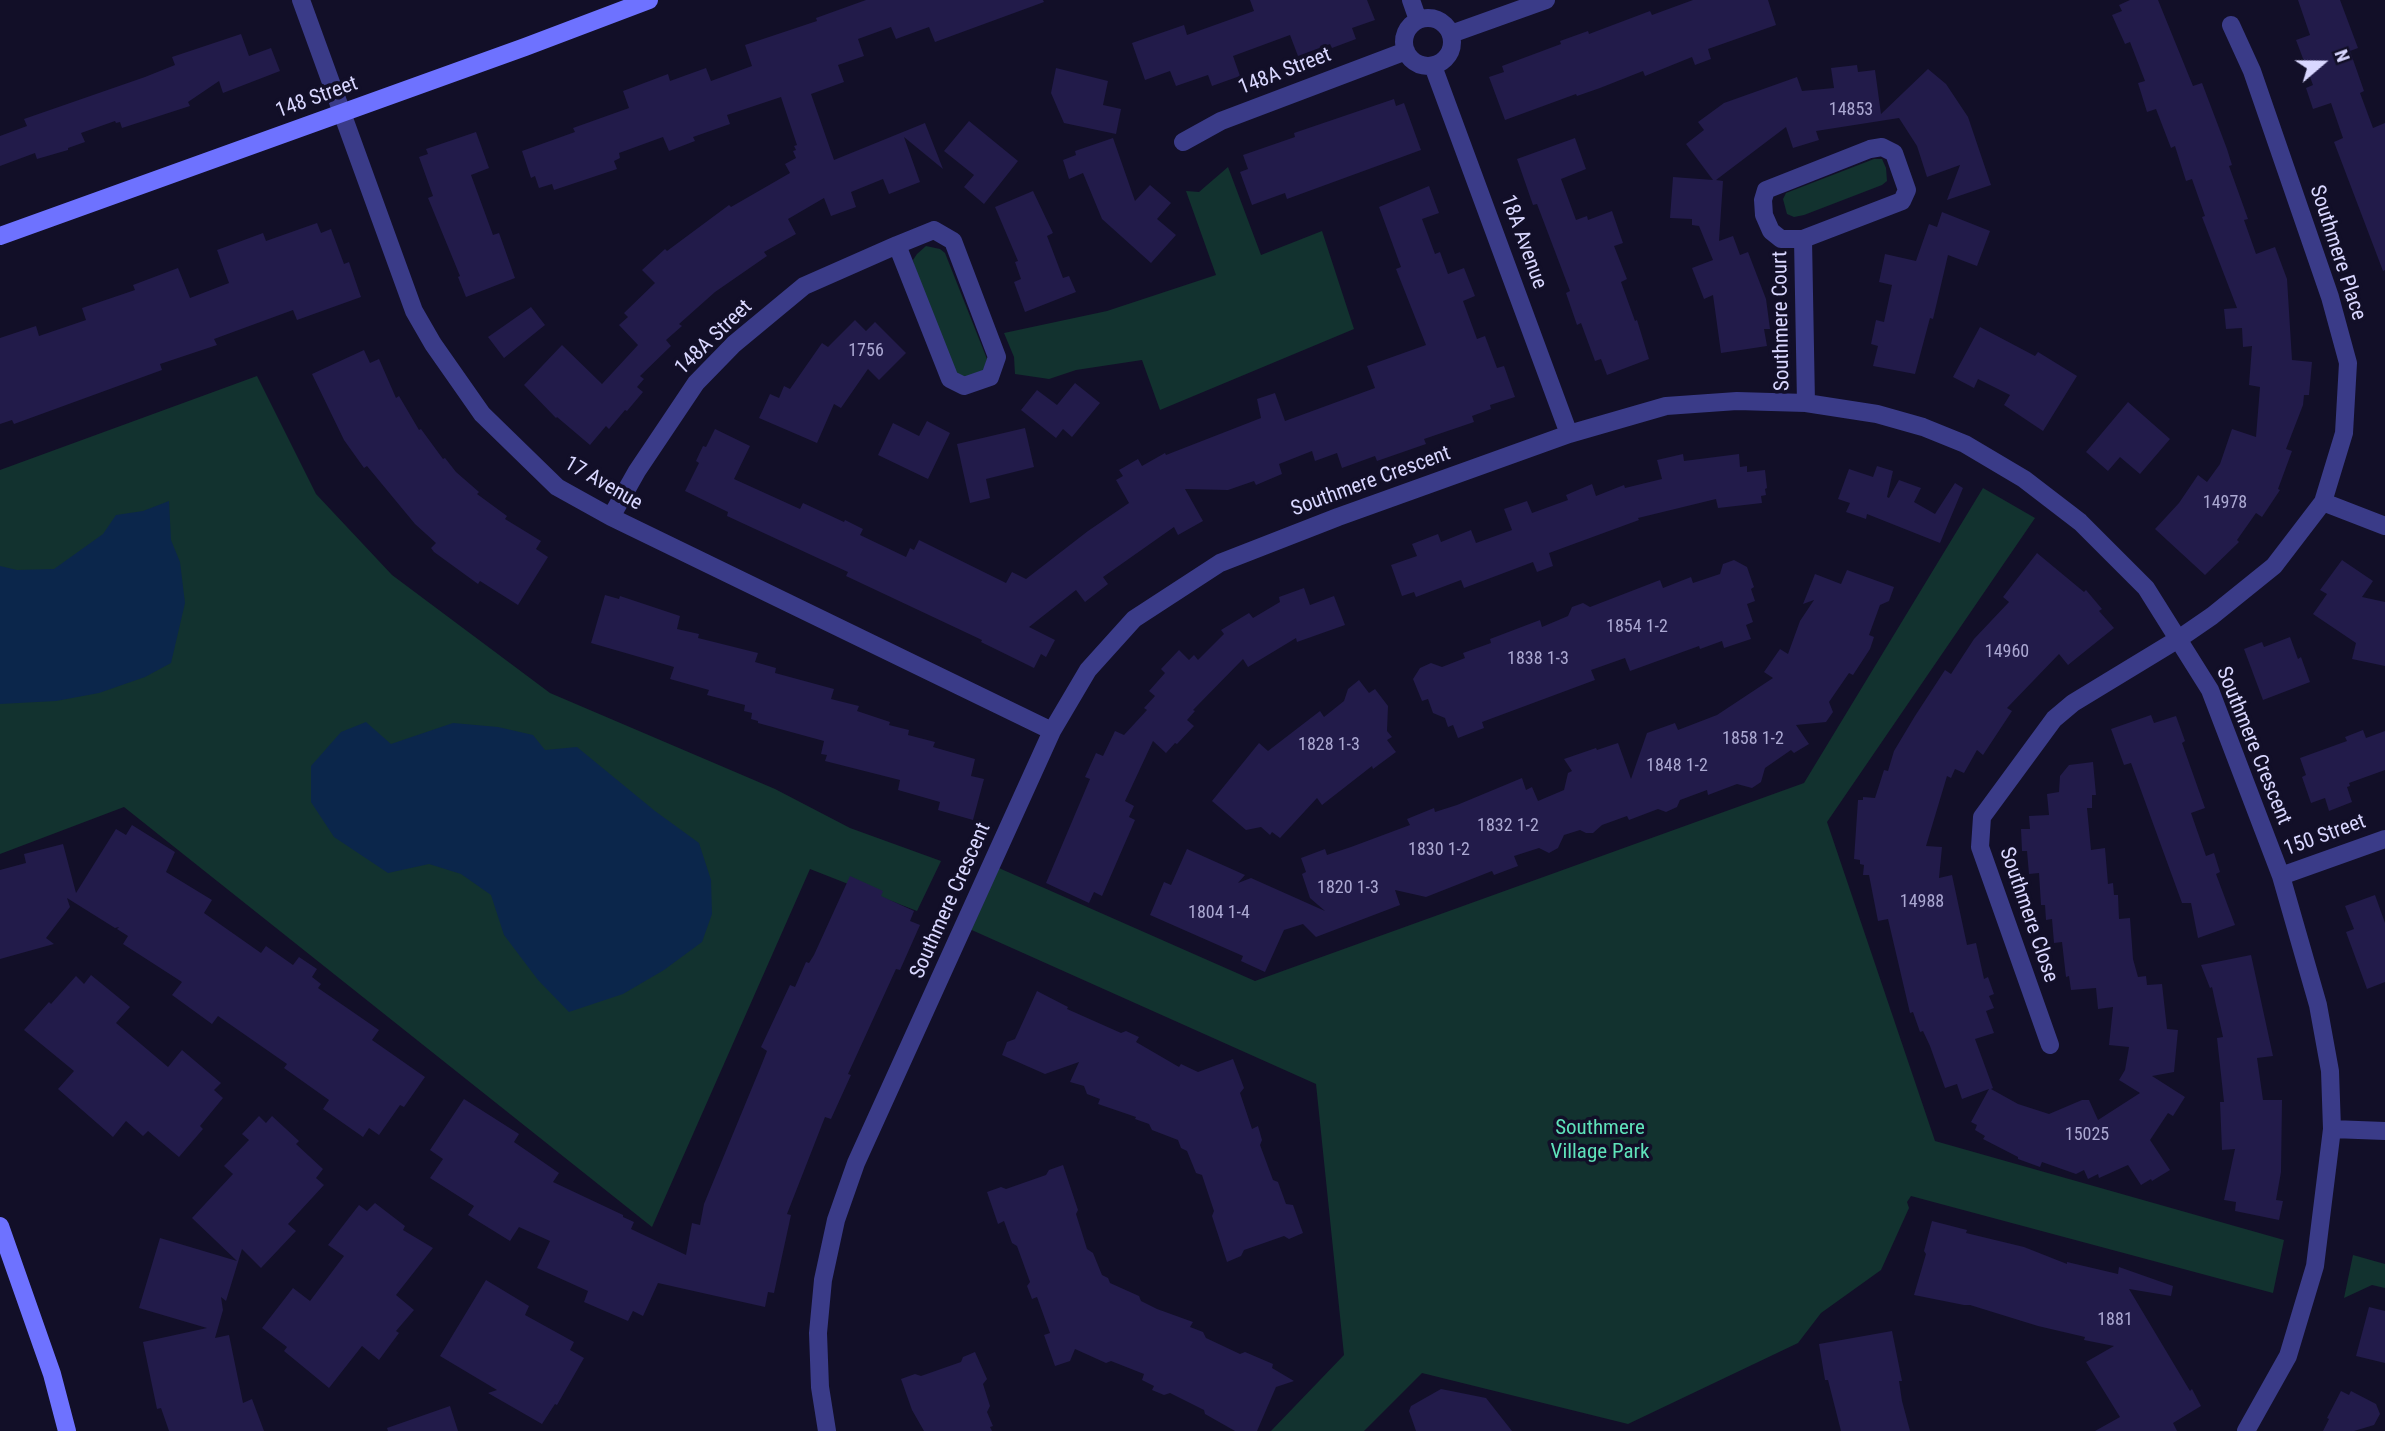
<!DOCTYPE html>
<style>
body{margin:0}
#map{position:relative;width:2385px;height:1431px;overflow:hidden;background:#120f28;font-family:"Roboto Condensed",sans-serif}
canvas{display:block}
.north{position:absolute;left:2287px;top:28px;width:70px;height:70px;-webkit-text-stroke:5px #120f28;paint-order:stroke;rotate:70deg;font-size:19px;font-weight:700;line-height:28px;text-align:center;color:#d9d7ff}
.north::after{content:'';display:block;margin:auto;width:24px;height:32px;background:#d9d7ff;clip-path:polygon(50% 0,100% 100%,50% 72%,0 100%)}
</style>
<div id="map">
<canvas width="2385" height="1431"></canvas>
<div class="north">N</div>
</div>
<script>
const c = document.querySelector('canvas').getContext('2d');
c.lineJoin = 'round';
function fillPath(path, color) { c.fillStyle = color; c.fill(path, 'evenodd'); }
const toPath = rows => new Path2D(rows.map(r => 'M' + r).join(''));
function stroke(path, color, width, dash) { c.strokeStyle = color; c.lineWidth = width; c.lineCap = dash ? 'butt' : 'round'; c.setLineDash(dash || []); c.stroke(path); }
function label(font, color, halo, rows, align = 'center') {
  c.font = font + ' "Roboto Condensed",sans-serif'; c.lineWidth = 7; c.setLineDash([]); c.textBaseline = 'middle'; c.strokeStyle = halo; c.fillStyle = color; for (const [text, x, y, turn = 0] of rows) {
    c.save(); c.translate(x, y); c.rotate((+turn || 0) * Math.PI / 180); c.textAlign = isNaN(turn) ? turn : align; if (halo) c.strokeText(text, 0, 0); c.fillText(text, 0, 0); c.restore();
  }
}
fillPath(toPath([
 [1874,159,1882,159,1886,168,1887,181,1882,185,1804,215,1794,217,1787,214,1783,199,1786,193],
 [1228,167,1261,255,1322,231,1354,329,1160,410,1142,360,1076,370,1049,379,1015,374,1014,357,1004,333,1107,311,1216,275,1186,191,1199,192],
 [926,246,940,249,945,253,987,359,983,375,960,378,954,371,914,265,913,260,917,254],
 [257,376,316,494,392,575,550,693,775,789,850,828,941,861,917,911,810,869,652,1227,124,807,0,854,0,470],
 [1983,488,2035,518,1827,822,1935,1141,2284,1240,2273,1293,1911,1196,1907,1202,1909,1208,1881,1270,1821,1313,1798,1343,1628,1424,1422,1373,1364,1431,1271,1431,1344,1355,1316,1084,965,927,992,865,1255,981,1804,783],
 [2353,1255,2385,1264,2385,1288,2372,1285,2344,1298]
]), '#12322f');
fillPath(toPath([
 [169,501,171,540,180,562,185,603,171,663,145,677,99,693,56,701,0,704,0,566,17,570,54,569,103,534,116,515,143,511],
 [366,722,391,744,453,723,498,727,533,735,545,750,577,747,655,811,699,843,711,880,712,914,702,942,664,970,623,994,569,1012,538,980,504,935,491,895,461,874,429,864,388,873,334,837,311,802,311,766,341,732]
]), '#0b264b');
fillPath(toPath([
 [866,0,1043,0,1044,2,935,42,929,27,896,39,891,27,858,39,864,56,838,65,844,82,811,94,834,160,925,123,943,169,904,137,920,182,889,194,883,179,851,192,856,207,831,216,824,198,788,219,796,234,764,252,767,256,715,292,679,324,682,326,666,340,671,346,640,376,644,379,637,387,643,392,627,411,625,410,609,429,606,426,590,445,557,417,556,418,524,385,562,345,602,384,638,345,619,325,628,317,624,313,655,283,642,270,665,249,667,251,729,205,731,207,790,173,785,164,796,158,793,151,796,150,794,146,797,145,781,97,727,115,730,124,693,137,695,141,669,151,663,137,619,153,620,158,614,161,617,169,554,190,552,184,539,188,535,176,531,178,522,151,575,132,573,128,629,108,623,91,668,74,670,81,706,68,711,81,752,66,745,45,817,21,816,18],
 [1250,0,1367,0,1375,20,1352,28,1356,39,1332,48,1330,44,1298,56,1290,35,1233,56,1240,76,1212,86,1208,75,1176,86,1170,71,1145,80,1132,43,1184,25,1187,35,1254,11],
 [1693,0,1768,0,1776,25,1708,49,1711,59,1695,65,1692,57,1645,76,1643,71,1600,88,1577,96,1576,94,1505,120,1489,77,1504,72,1502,66,1561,44,1560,41,1588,31,1589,34,1650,11,1652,15],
 [2130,0,2158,0,2193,86,2202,83,2227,149,2232,165,2229,166,2248,219,2244,220,2256,254,2275,247,2287,279,2292,360,2312,362,2309,395,2304,395,2303,405,2286,449,2292,451,2278,489,2280,490,2262,517,2256,513,2237,540,2239,542,2205,575,2155,529,2179,503,2198,475,2207,482,2220,464,2232,429,2256,437,2260,387,2249,385,2252,346,2243,347,2242,328,2226,329,2224,309,2237,308,2202,217,2205,216,2192,179,2186,181,2175,146,2171,148,2156,109,2147,112,2138,83,2145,81,2130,42,2125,44,2112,15,2122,11,2119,5],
 [2298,0,2340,0,2358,48,2350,51,2364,91,2360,93,2373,128,2385,123,2385,270,2383,271,2334,142,2343,138,2331,103,2313,109,2306,88,2313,85,2296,40,2310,35],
 [241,34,249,56,271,48,280,71,223,93,219,81,188,102,190,106,122,128,120,122,116,123,115,121,81,133,85,142,68,148,68,150,37,159,35,153,0,166,0,136,27,126,24,119,145,77,175,65,172,57],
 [1857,65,1858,72,1875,70,1881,114,1928,69,1946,84,1968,117,1991,185,1947,200,1960,165,1927,177,1917,146,1899,118,1816,131,1819,140,1793,148,1786,127,1716,180,1723,181,1719,241,1733,236,1740,255,1748,252,1766,299,1770,329,1764,329,1767,346,1721,353,1713,295,1704,299,1692,268,1713,260,1699,226,1692,225,1692,219,1670,218,1673,177,1713,180,1686,144,1704,130,1698,122,1724,103,1797,77,1802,91,1834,88,1831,68],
 [1056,68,1108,81,1103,105,1121,109,1116,134,1064,123,1051,93],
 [1394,99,1396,106,1404,103,1421,150,1287,199,1285,193,1252,205,1240,172,1248,169,1243,155,1295,137,1294,133],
 [969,121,1018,161,984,204,964,187,974,175,944,151],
 [476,132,489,168,471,175,493,235,499,233,515,278,466,297,458,277,460,276,428,198,433,196,419,157,428,154,426,149],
 [1113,138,1135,201,1150,185,1171,203,1157,219,1176,235,1151,263,1102,219,1083,173,1069,179,1063,160,1076,155,1075,151],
 [1575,138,1586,169,1561,179,1576,220,1587,216,1588,220,1612,211,1623,243,1614,246,1627,279,1621,282,1635,321,1637,320,1649,359,1607,375,1601,359,1595,361,1581,323,1577,325,1566,293,1570,291,1537,204,1533,205,1517,159],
 [1429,186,1439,213,1422,219,1435,254,1440,252,1448,274,1464,268,1475,296,1463,301,1477,339,1485,336,1497,368,1504,366,1515,397,1490,405,1491,409,1472,416,1474,422,1424,439,1426,444,1377,461,1375,456,1342,468,1337,453,1315,461,1312,451,1279,464,1282,474,1256,485,1254,481,1228,490,1185,489,1203,521,1178,535,1174,527,1103,577,1108,584,1085,602,1076,590,1029,627,1055,640,1046,657,1041,654,1034,668,981,642,982,640,846,576,848,572,727,516,728,512,685,491,699,463,696,461,703,446,706,447,715,429,750,446,734,479,800,509,803,503,844,522,845,520,863,529,860,535,906,557,910,548,914,550,919,540,1006,583,1012,572,1026,579,1088,531,1129,503,1116,480,1123,476,1119,470,1138,459,1142,466,1165,453,1166,455,1261,418,1257,399,1275,393,1285,421,1375,388,1367,366,1426,345,1396,269,1401,267,1379,207],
 [1033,191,1053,233,1047,236,1063,278,1069,276,1076,292,1025,312,1014,282,1021,279,1015,262,1018,261,995,207],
 [1942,212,1990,231,1977,266,1948,255,1933,319,1930,318,1915,374,1873,366,1878,346,1871,344,1876,320,1884,322,1892,285,1879,282,1885,254,1916,261,1929,224,1937,227],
 [317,223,321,233,331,229,344,264,349,262,361,297,297,320,293,310,214,339,217,345,160,364,162,370,14,424,12,420,0,424,0,338,36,326,39,336,86,320,82,308,135,290,133,285,178,268,190,298,229,283,217,250,263,233,266,241],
 [531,307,545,325,504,358,488,337],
 [855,320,866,331,875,322,906,353,879,380,868,369,841,408,834,404,817,443,759,418,770,394,779,398,784,386,790,389,822,343,828,347],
 [1980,327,2035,356,2038,352,2077,376,2043,431,2004,405,2010,395,1978,379,1974,388,1953,377],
 [364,350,370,363,379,359,396,398,399,396,419,430,421,429,443,459,445,458,456,472,479,492,477,494,507,516,505,519,541,541,536,549,548,557,518,605,480,581,478,584,434,552,431,548,436,543,415,524,367,466,364,468,344,440,312,374],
 [1075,383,1100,403,1072,437,1063,429,1056,438,1021,410,1037,390,1057,405],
 [2128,402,2170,439,2140,474,2120,457,2108,471,2086,452],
 [927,421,950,433,928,479,878,455,893,423,919,436],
 [1025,428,1034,467,986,479,990,498,970,503,957,444],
 [1683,454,1684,461,1739,454,1740,467,1747,466,1747,472,1765,470,1767,488,1765,489,1766,495,1761,496,1762,503,1718,508,1716,499,1638,518,1639,520,1549,553,1553,566,1537,572,1533,562,1464,588,1461,580,1416,597,1414,592,1402,596,1391,565,1417,556,1412,544,1438,534,1441,542,1471,530,1476,543,1512,530,1504,509,1527,501,1532,513,1568,500,1566,495,1592,484,1596,496,1624,485,1625,488,1662,479,1657,460],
 [1877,466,1893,471,1887,497,1889,498,1899,480,1921,488,1914,502,1935,514,1955,483,1963,488,1940,543,1867,514,1866,519,1846,512,1850,503,1838,499,1849,469,1873,477],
 [2037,553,2084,592,2086,590,2102,609,2099,611,2114,628,2068,665,2059,654,2007,708,2012,711,1983,755,1977,750,1964,773,1955,769,1951,778,1947,776,1926,846,1942,847,1939,878,1952,875,1967,945,1976,943,1984,979,1988,977,1994,994,1989,996,1994,1008,1986,1011,1994,1033,1975,1039,1993,1088,1991,1089,2018,1104,2049,1114,2082,1100,2089,1100,2098,1120,2140,1093,2119,1080,2125,1070,2129,1047,2109,1045,2113,1007,2098,1009,2096,988,2071,990,2069,976,2066,977,2062,942,2054,943,2052,919,2046,920,2045,905,2041,905,2039,873,2029,874,2027,851,2022,851,2021,829,2030,829,2029,816,2049,815,2047,794,2059,792,2060,776,2069,765,2093,762,2096,795,2092,795,2092,808,2087,808,2091,850,2105,848,2108,884,2113,883,2114,895,2118,895,2119,919,2130,918,2133,959,2138,977,2146,976,2147,985,2162,984,2167,1029,2178,1030,2174,1072,2152,1076,2185,1097,2173,1116,2168,1113,2150,1140,2170,1170,2152,1181,2151,1179,2141,1185,2128,1165,2099,1178,2098,1174,2088,1179,2084,1170,2076,1174,2042,1162,2040,1167,2018,1159,2018,1157,1983,1139,1985,1136,1975,1130,1977,1125,1971,1122,1989,1089,1962,1099,1957,1084,1945,1088,1930,1046,1923,1031,1920,1032,1913,1012,1910,1013,1888,919,1878,921,1869,875,1863,875,1864,865,1860,864,1860,860,1854,859,1858,800,1863,800,1863,797,1875,798,1884,770,1888,771,1894,751,1915,716,1945,670,1951,674,1974,639,2009,602,2003,597],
 [1734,560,1747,567,1754,587,1751,589,1755,601,1747,604,1753,622,1746,625,1751,639,1724,648,1722,641,1700,649,1699,646,1630,671,1625,658,1591,670,1595,680,1482,722,1484,728,1458,738,1453,725,1448,727,1445,718,1433,713,1428,699,1422,701,1413,679,1420,668,1431,663,1442,667,1465,658,1463,653,1491,643,1490,639,1540,620,1542,627,1568,616,1572,607,1583,603,1590,607,1660,580,1663,588,1691,577,1693,583,1720,574,1723,564],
 [2342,560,2373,581,2362,597,2385,602,2385,666,2352,659,2356,643,2313,614,2327,594,2320,590],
 [1847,570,1894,587,1889,601,1880,605,1869,635,1874,637,1870,649,1853,675,1849,673,1829,702,1833,712,1826,722,1796,725,1809,744,1794,753,1791,750,1765,768,1761,782,1752,788,1737,784,1708,795,1707,790,1680,800,1677,807,1666,812,1658,809,1629,820,1627,816,1602,825,1593,833,1586,833,1580,830,1564,835,1558,848,1549,853,1539,848,1514,856,1518,866,1494,875,1492,871,1426,897,1395,890,1400,905,1316,937,1303,924,1284,930,1265,972,1241,961,1243,956,1150,915,1164,882,1171,885,1187,849,1245,875,1238,883,1251,878,1325,911,1310,898,1302,874,1306,872,1301,858,1325,849,1327,855,1351,847,1410,825,1407,819,1434,808,1435,812,1457,805,1522,778,1526,790,1532,787,1538,801,1564,790,1568,773,1572,771,1564,759,1596,748,1597,750,1618,743,1631,779,1647,733,1675,723,1678,730,1717,715,1773,678,1764,672,1780,649,1788,654,1800,621,1814,600,1803,604,1815,574,1841,584],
 [1304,588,1310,605,1334,596,1345,625,1297,642,1296,638,1248,667,1243,659,1193,710,1195,711,1187,720,1194,726,1177,744,1175,743,1166,753,1153,741,1125,801,1134,806,1129,817,1135,820,1102,896,1094,892,1089,903,1046,883,1090,779,1085,777,1096,753,1103,756,1115,731,1124,735,1147,710,1144,708,1155,696,1149,691,1165,673,1161,669,1179,650,1189,660,1194,655,1198,660,1224,634,1221,630,1249,613,1253,618,1280,602,1279,597],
 [605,595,619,599,620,596,680,616,677,629,699,634,698,638,758,653,755,662,776,668,775,673,834,689,831,699,859,706,857,711,890,722,889,725,909,730,908,735,935,742,933,747,975,759,971,776,984,779,973,820,938,810,940,802,898,790,900,780,825,761,827,755,821,754,824,741,758,723,758,721,751,719,752,713,744,711,745,705,707,695,709,690,670,679,674,667,591,643],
 [2290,637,2298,659,2301,657,2310,682,2263,700,2244,649,2262,642,2264,647],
 [1359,680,1369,693,1375,689,1388,706,1387,731,1392,737,1387,740,1396,752,1373,769,1372,766,1322,805,1317,798,1280,838,1272,832,1270,835,1261,827,1246,830,1212,801,1259,743,1268,751,1320,711,1324,717,1344,701,1348,689],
 [2151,715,2154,723,2176,716,2185,741,2182,743,2205,808,2191,813,2206,856,2214,853,2220,872,2216,874,2235,925,2198,938,2191,903,2182,903,2131,763,2124,765,2111,729],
 [2363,730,2366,738,2385,731,2385,770,2349,783,2350,786,2347,787,2352,802,2329,811,2325,798,2311,803,2302,777,2306,775,2300,758,2347,741,2345,737],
 [132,825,175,852,166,872,212,900,204,913,261,953,266,946,293,965,299,957,317,969,312,977,321,984,318,988,379,1030,372,1040,425,1077,404,1107,400,1105,379,1135,369,1128,363,1137,323,1109,329,1100,284,1068,287,1064,218,1016,212,1024,172,995,182,982,123,944,128,936,117,929,119,927,115,928,67,898,70,907,46,938,54,944,0,959,0,870,26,863,24,854,63,844,76,893,116,829,126,835],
 [850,876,883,891,881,896,914,911,910,921,920,925,900,970,896,969,848,1074,851,1075,831,1119,825,1117,787,1214,791,1215,774,1293,768,1292,765,1307,658,1283,643,1316,633,1311,628,1321,584,1302,588,1291,537,1268,550,1241,519,1227,510,1241,468,1215,474,1206,430,1178,443,1159,430,1150,464,1099,519,1134,514,1142,559,1173,553,1182,623,1215,623,1217,634,1222,631,1229,686,1255,692,1223,700,1225,704,1204,761,1066,767,1051,761,1047,790,985,795,987,806,962,809,963,814,955],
 [2375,895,2385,923,2385,982,2367,989,2346,932,2354,929,2345,906],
 [2251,955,2273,1056,2257,1058,2263,1100,2282,1100,2281,1172,2276,1200,2283,1201,2279,1220,2235,1211,2236,1202,2224,1200,2235,1149,2222,1150,2220,1102,2224,1102,2217,1038,2223,1037,2212,987,2210,988,2201,965],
 [91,975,130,1007,116,1023,168,1067,182,1050,221,1083,214,1090,223,1098,200,1126,203,1129,179,1157,148,1131,143,1136,126,1121,113,1137,58,1089,74,1071,24,1030,49,1002,51,1004,76,976,84,984],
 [1037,991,1068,1007,1067,1009,1121,1033,1126,1031,1139,1037,1136,1042,1179,1067,1181,1064,1198,1072,1233,1059,1244,1088,1240,1093,1252,1129,1258,1126,1262,1140,1260,1145,1273,1180,1278,1182,1286,1204,1293,1205,1303,1233,1289,1239,1284,1236,1244,1250,1241,1256,1227,1262,1212,1216,1214,1211,1202,1175,1196,1173,1187,1151,1181,1148,1178,1140,1152,1130,1149,1124,1135,1119,1136,1117,1098,1104,1100,1099,1087,1094,1084,1086,1070,1082,1079,1062,1045,1074,1002,1055,1007,1042,1015,1039],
 [259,1116,266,1123,272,1116,299,1141,296,1144,323,1169,316,1178,324,1185,288,1224,296,1231,261,1268,242,1249,226,1301,221,1297,223,1310,215,1338,229,1335,243,1403,252,1399,264,1431,169,1431,161,1408,157,1409,143,1342,207,1328,139,1308,160,1238,237,1261,192,1218,233,1174,224,1166,249,1140,242,1134],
 [1063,1165,1078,1210,1076,1214,1087,1249,1093,1253,1102,1275,1108,1278,1110,1283,1139,1296,1141,1301,1157,1309,1193,1322,1190,1327,1203,1332,1206,1338,1240,1354,1245,1352,1273,1364,1272,1368,1294,1381,1276,1387,1257,1431,1235,1431,1205,1414,1204,1410,1170,1393,1164,1395,1152,1390,1154,1386,1142,1380,1144,1374,1111,1361,1106,1363,1075,1349,1070,1361,1055,1366,1044,1335,1050,1333,1037,1297,1032,1299,1027,1286,1030,1282,1017,1246,1012,1243,1004,1221,998,1224,987,1192,1001,1187,1006,1189,1046,1175,1049,1170],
 [375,1203,405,1226,403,1230,433,1248,396,1295,414,1310,396,1331,399,1333,379,1360,362,1346,329,1388,284,1351,287,1347,262,1328,293,1288,310,1301,344,1256,328,1245,359,1205,367,1211],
 [1932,1221,1967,1230,1966,1233,2024,1247,2067,1264,2067,1262,2118,1274,2119,1267,2173,1286,2171,1296,2129,1289,2190,1391,2192,1389,2201,1406,2173,1423,2177,1431,2095,1431,2120,1417,2086,1362,2114,1346,2084,1340,2085,1337,2038,1326,1970,1305,1964,1305,1914,1295,1926,1254,1924,1251],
 [486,1280,529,1306,525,1315,574,1342,570,1350,584,1358,557,1405,555,1404,542,1424,488,1393,497,1390,440,1356],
 [2369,1307,2385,1311,2385,1363,2356,1356],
 [1892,1331,1902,1381,1899,1381,1902,1401,1910,1431,1841,1431,1828,1380,1825,1380,1819,1344],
 [975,1352,987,1379,983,1384,990,1406,987,1412,993,1426,990,1427,992,1431,924,1431,912,1410,901,1379,915,1374,921,1376,961,1362,963,1357],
 [1441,1389,1486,1398,1512,1431,1416,1431,1409,1411,1411,1406],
 [2341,1391,2349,1395,2351,1391,2376,1404,2380,1414,2374,1425,2354,1431,2323,1431,2329,1419,2327,1418],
 [450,1406,458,1431,388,1431,387,1428]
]), '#221b4a');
stroke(toPath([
 [301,0,414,311,433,344,482,414,557,487,611,517,1052,731],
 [1411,0,1418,20],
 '1404 42a24 24 0 1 1 48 0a24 24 0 1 1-48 0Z',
 [1451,34,1546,0],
 [1433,66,1569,434],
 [1183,142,1221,121,1406,51],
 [934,230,953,241,997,357,990,377,964,386,950,379,897,245,934,230],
 [1803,239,1781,239,1771,231,1764,215,1763,200,1766,190,1870,149,1882,147,1894,153,1907,190,1902,201,1803,239,1806,403],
 [2323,502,2385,526],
 [611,517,637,471,696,383,734,344,804,286,897,245],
 [2281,876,2385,839],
 [2050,1045,1980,847,1982,817,2054,719,2073,703,2180,638,2212,616,2274,566,2323,502,2344,433,2348,363,2330,297,2252,71,2231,25],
 [2332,1129,2385,1131],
 [827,1431,820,1387,818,1333,823,1280,836,1220,856,1163,1052,731,1088,670,1134,619,1220,563,1338,517,1569,434,1666,406,1737,401,1806,403,1877,414,1923,427,1965,444,2024,479,2080,522,2146,588,2210,690,2281,876,2318,1005,2330,1071,2332,1129,2315,1266,2288,1356,2246,1431]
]), '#3a3b88', 18);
stroke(toPath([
 [0,236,525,47,649,0],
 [0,1226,52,1374,67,1431]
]), '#6e72ff', 18);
label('18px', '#aba8d2', null, [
 ["14853",1851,110],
 ["1756",866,351],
 ["14978",2225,503],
 ["1854 1-2",1637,627],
 ["14960",2007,652],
 ["1838 1-3",1538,659],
 ["1858 1-2",1753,739],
 ["1828 1-3",1329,745],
 ["1848 1-2",1677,766],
 ["1832 1-2",1508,826],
 ["1830 1-2",1439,850],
 ["1820 1-3",1348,888],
 ["14988",1922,902],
 ["1804 1-4",1219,913],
 ["15025",2087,1135],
 ["1881",2115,1320]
]);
label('21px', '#d9d7ff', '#120f28', [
 ["148A Street",1285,72,-21],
 ["148 Street",317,98,-20],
 ["18A Avenue",1523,242,70],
 ["Southmere Place",2337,253,72],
 ["Southmere Court",1782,321,-91],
 ["148A Street",714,338,-44],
 ["Southmere Crescent",1371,482,-20],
 ["17 Avenue",603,484,30],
 ["Southmere Crescent",2253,746,68],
 ["150 Street",2325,836,-20],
 ["Southmere Crescent",951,901,-66],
 ["Southmere Close",2028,915,71]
]);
label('21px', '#5fe2ba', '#120f28', [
 ["Southmere",1600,1129],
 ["Village Park",1600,1153]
]);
</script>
